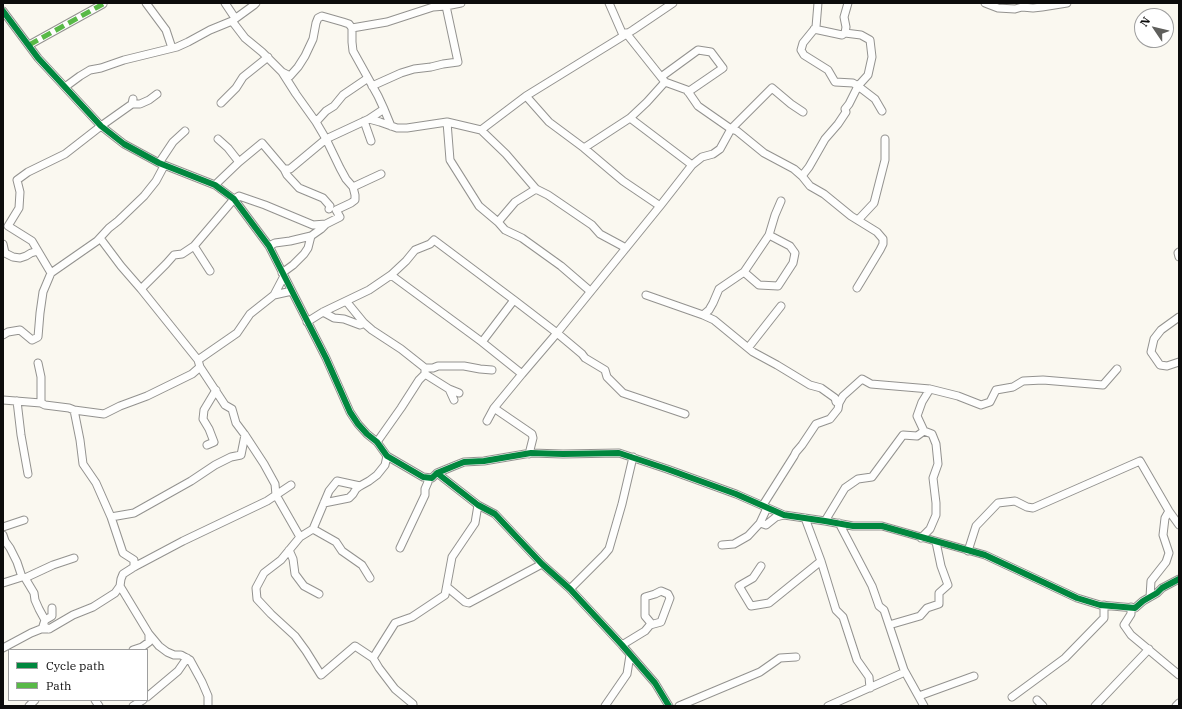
<!DOCTYPE html>
<style>
body{margin:0}
#map{position:relative;width:1182px;height:709px;overflow:hidden;background:#faf8f0;font-family:"IBM Plex Serif",serif}
canvas{display:block}
.frame{position:absolute;inset:0;border:4px solid #0c0c0c;pointer-events:none}
.legend{position:absolute;left:8px;top:649px;width:140px;height:52px;box-sizing:border-box;background:#fff;border:1px solid #9e9e9e;margin:0;padding:5px 7px;list-style:none;font-size:12px;color:#0c0c0c}
.legend li{display:flex;align-items:center;gap:8px;height:20px}
.legend b{width:20px;border:1px solid #9e9e9e}
.north{position:absolute;left:1134px;top:8px;width:40px;height:40px;box-sizing:border-box;background:#fff;border:1px solid #9e9e9e;border-radius:50%;rotate:305deg;font-size:11px;font-weight:700;line-height:16px;text-align:center;color:#0c0c0c}
.north::after{content:'';display:block;margin:auto;width:14px;height:18px;background:#5f5f5c;clip-path:polygon(50% 0,100% 100%,50% 72%,0 100%)}
</style>
<div id="map">
<canvas width="1182" height="709"></canvas>
<div class="frame"></div>
<ul class="legend">
<li><b style="height:5px;background:#00873e"></b>Cycle path</li>
<li><b style="height:5px;background:#58b947"></b>Path</li>
</ul>
<div class="north">N</div>
</div>
<script>
const c = document.querySelector('canvas').getContext('2d');
c.lineJoin = 'round';
const toPath = rows => new Path2D(rows.map(r => 'M' + r).join(''));
function stroke(path, color, width, dash) { c.strokeStyle = color; c.lineWidth = width; c.lineCap = dash ? 'butt' : 'round'; c.setLineDash(dash || []); c.stroke(path); }
const minor = toPath([
 [146,3,166,30,172,48],
 [225,3,235,18],
 [609,3,623,35],
 [985,3,998,8,1015,9,1022,7,1033,8,1042,7,1067,3],
 [3,11,38,58,101,126,124,144,159,163,215,185,234,199,269,246,326,358,350,412,358,424,367,434,377,442,387,456,423,477,432,478,437,473,478,505,495,514,542,564,570,589,622,645,655,683,669,706],
 [352,28,387,22,433,7,446,6,461,3],
 [814,29,842,35,845,33,846,27,844,17,848,3],
 [845,33,861,35,870,40,872,57,868,75,858,86,875,99,882,111],
 [29,45,103,4],
 [282,72,296,94,316,122],
 [661,77,698,50,711,52,723,68,688,92],
 [665,82,687,90,698,106,731,129,720,149,713,154,702,157,692,165],
 [372,86,401,73,414,69,431,67,443,64,458,62,446,6],
 [65,87,80,76,90,70,101,68,124,60,177,47,188,42,210,30,232,21,254,5,256,3],
 [526,96,549,122,584,148,630,118,647,102,665,82,626,33],
 [133,99,132,104,101,126,65,154,28,172,17,180,20,192,19,208,8,226,32,241,51,273,97,241,109,228,118,221,144,196,156,181,164,166],
 [221,103,236,88,243,77,268,57],
 [132,104,140,104,149,100,157,94],
 [384,109,391,126],
 [803,112,791,104,772,88,731,129,737,131,764,153,794,169,802,176,809,167,825,139,838,124,846,112,845,109,849,104,858,86,853,83,835,82,828,70,804,55,801,50,803,43,816,27,818,3],
 [369,119,380,122,397,128,407,128,447,122,481,130,506,154,536,189,515,202,498,222,479,206,450,160,447,122],
 [364,121,371,141],
 [481,130,526,96,633,30,673,3],
 [218,139,228,148,239,162],
 [584,148,623,181,660,206,692,165,630,118],
 [159,163,173,142,185,131],
 [284,169,287,175,299,188,323,198,330,206,329,209],
 [802,176,810,186,824,194,851,216,877,232,883,239,883,244,880,250,857,288],
 [215,185,239,162,262,143,284,169,290,169,326,139,316,122,326,111,334,106,343,95,368,78],
 [353,187,381,174],
 [536,189,548,195,592,225,600,234,626,248],
 [660,206,557,333,582,354,585,358,605,370,607,377,623,393,685,414],
 [858,220,874,203,885,160,885,139],
 [498,222,505,230,522,238,561,266,590,291],
 [769,235,775,215,781,201],
 [100,238,121,266,141,289,198,360,200,367,225,405,232,409,236,423,245,435,264,464,275,484,276,495,300,537],
 [3,244,5,253,13,257,20,258,26,256,31,253,38,251],
 [194,246,210,271],
 [269,246,275,243,290,241,311,236,321,229,326,224],
 [1179,252,1178,253,1179,257],
 [744,272,759,285,778,286,793,263,795,253,790,246,769,235,744,272,719,289,713,303,709,310,703,315,714,320,753,352,777,365,810,385,821,388,835,398,836,402,839,403,838,409,830,419,816,424,802,445,796,452,794,456,763,505],
 [282,273,293,265,304,254,308,248,311,236],
 [391,275,482,342,522,374,557,333,514,300,482,342],
 [141,289,166,264,174,255,182,254,194,246,234,199,239,196,265,205,313,225,326,224,340,217,336,210,351,203,355,200,355,195,353,187,346,179,340,168,326,139,369,119,384,109,378,96,353,51,352,42,352,28,349,24,343,22,322,16,318,18,316,23,313,39,305,56,298,67,290,76,282,72,262,52,245,38,232,21],
 [274,295,284,276],
 [646,295,703,315],
 [346,301,369,290,391,275,406,261,415,250,430,244,434,240,514,300],
 [1179,317,1161,330,1154,339,1151,352,1160,365,1167,366,1179,362],
 [307,322,323,312,346,301,364,323,360,325,344,319,334,318,323,312],
 [364,323,372,330,401,349,425,368,425,374,419,380,401,408,377,442],
 [3,335,8,332,20,330,32,340,38,337,40,313,43,292,51,273],
 [748,348,781,306],
 [198,360,237,333,250,314,274,295,292,291],
 [38,363,41,377,41,403],
 [425,368,433,368,438,366,464,366,480,369,492,370],
 [425,374,449,389,454,400],
 [449,389,459,393],
 [3,400,41,403,45,405,69,408,74,410,104,414,120,406,147,396,192,374,200,367],
 [17,401,21,435,28,474],
 [839,403,843,396,862,379,871,384,930,389,958,396,981,405,990,402,996,390,1013,387,1023,381,1043,380,1103,385,1117,369],
 [494,408,532,434,533,438,529,454],
 [74,410,80,440,83,464,96,483,111,517,123,553,134,560,134,567],
 [487,421,494,408,522,374],
 [924,431,917,416,922,402,930,389],
 [207,445,214,442,209,429,203,419,204,410,216,390],
 [437,473,454,466,464,462,484,461,531,453,563,454,619,453,667,469,736,494,784,515,825,521,853,526,882,526,985,555,1077,598,1100,605,1135,608,1143,601,1157,593,1162,588,1179,579],
 [360,486,337,481,329,491,313,529,300,537,281,560,264,573,256,588,257,599,271,614,295,636,306,651,321,675,355,646,373,658,395,623,412,617,445,595,452,557,475,523,478,505],
 [324,503,349,498,353,494,356,489,360,486,369,481,377,475,385,465,387,456],
 [767,508,760,523,766,525,776,517,784,515],
 [111,517,134,513,191,481,215,465,231,457,241,455,245,435],
 [805,518,821,561,836,610,843,617,857,660,869,677,870,688],
 [825,521,845,488,858,479,872,477,903,435,917,436,924,431,932,434,936,444,938,464,933,478,936,503,936,515,930,529,921,538],
 [839,523,872,586,879,606,884,610,904,670,924,706],
 [3,527,24,520],
 [313,529,336,542,342,551,362,565,370,578],
 [3,535,5,541,10,548,17,562,22,577,3,583],
 [722,545,734,544,748,536,760,523],
 [400,548,425,495,425,489,428,482,427,478],
 [289,550,293,559,295,574,304,586,319,594],
 [968,551,976,526,998,503,1015,501,1027,507,1033,508,1140,461,1169,511,1179,525],
 [761,566,753,578,739,586,751,606,769,603,821,561],
 [120,586,149,634,149,642,142,647,133,650],
 [447,587,465,602,469,603,542,564],
 [570,589,604,555,609,549,622,504,633,457],
 [1150,597,1151,581,1166,562,1169,553,1163,535,1165,518,1169,511],
 [1131,607,1131,614,1124,625,1131,635,1179,675],
 [45,620,39,609,35,600,34,593,25,578,53,565,74,558],
 [889,625,920,616,927,608,939,604,939,593,948,585,941,566,936,542],
 [49,629,73,615,93,607,115,593,120,586,121,579,123,574,134,567,183,541,267,501,291,485],
 [149,634,159,646,167,652,174,655,181,655,190,660,202,682,208,696,208,706],
 [622,645,645,631,650,625,650,622,645,616,645,597,655,594,661,591,668,594,670,598,661,622,650,625],
 [3,648,31,633,41,629,49,629,43,626,45,620,52,616,52,608],
 [373,658,379,668,395,689,413,704,413,706],
 [919,696,974,676],
 [147,697,178,671,187,658],
 [1012,697,1065,658,1104,618,1104,605],
 [95,700,99,706],
 [1037,700,1043,706],
 [29,706,35,700],
 [133,706,143,700],
 [605,706,627,674,630,655],
 [679,706,760,672,780,658,796,657],
 [828,706,905,672],
 [1095,706,1149,649],
 [1176,706,1179,703]
]);
stroke(minor, '#93928f', 9);
stroke(minor, '#fefefd', 7);
stroke(toPath([
 [29,45,103,4]
]), '#58b947', 5, [10, 5]);
stroke(toPath([
 [3,11,38,58,101,126,124,144,159,163,215,185,234,199,269,246,326,358,350,412,358,424,367,434,377,442,387,456,423,477,432,478,437,473,478,505,495,514,542,564,570,589,622,645,655,683,669,706],
 [437,473,454,466,464,462,484,461,531,453,563,454,619,453,667,469,736,494,784,515,825,521,853,526,882,526,985,555,1077,598,1100,605,1135,608,1143,601,1157,593,1162,588,1179,579]
]), '#00873e', 6);
</script>
